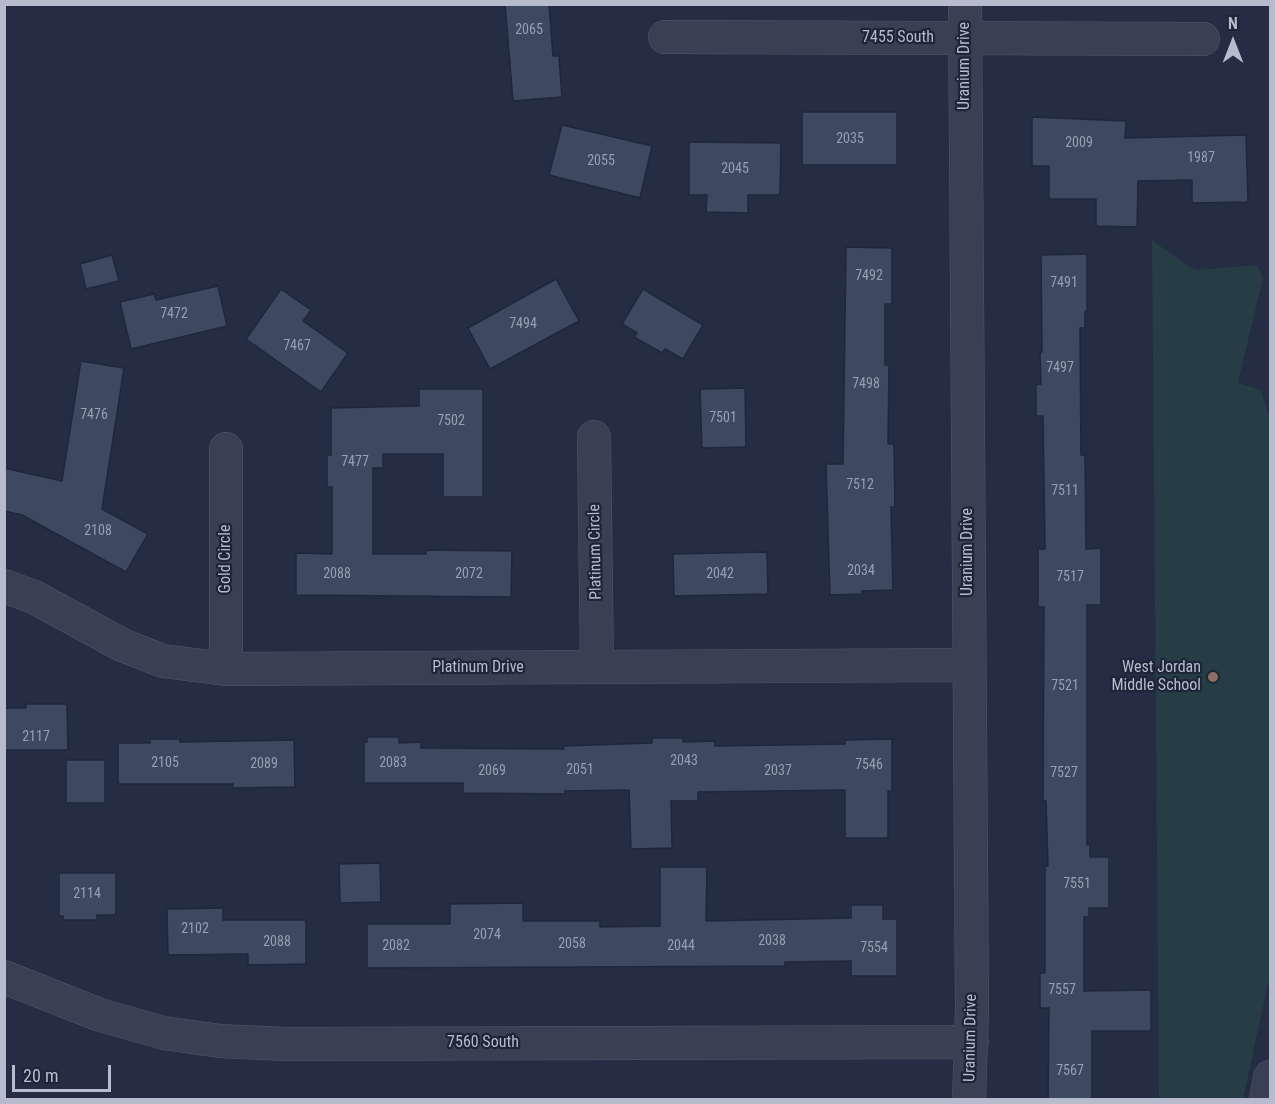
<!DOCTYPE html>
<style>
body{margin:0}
#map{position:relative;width:1275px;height:1104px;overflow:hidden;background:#242d44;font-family:"Roboto Condensed",sans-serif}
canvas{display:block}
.frame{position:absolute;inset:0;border:6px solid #b6bccd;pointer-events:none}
.north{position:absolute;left:1203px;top:12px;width:60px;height:60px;-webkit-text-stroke:4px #1d2538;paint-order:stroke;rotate:0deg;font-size:16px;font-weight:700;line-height:24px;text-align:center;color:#b6bccd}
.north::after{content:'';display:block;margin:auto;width:21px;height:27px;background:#b6bccd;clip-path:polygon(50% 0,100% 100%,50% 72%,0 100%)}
.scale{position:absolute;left:12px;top:1065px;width:99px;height:27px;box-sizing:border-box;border:3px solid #b6bccd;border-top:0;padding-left:8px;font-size:18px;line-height:21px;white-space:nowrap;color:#b6bccd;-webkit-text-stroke:4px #1d2538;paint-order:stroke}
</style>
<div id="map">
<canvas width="1275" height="1104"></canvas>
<div class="frame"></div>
<div class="north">N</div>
<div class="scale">20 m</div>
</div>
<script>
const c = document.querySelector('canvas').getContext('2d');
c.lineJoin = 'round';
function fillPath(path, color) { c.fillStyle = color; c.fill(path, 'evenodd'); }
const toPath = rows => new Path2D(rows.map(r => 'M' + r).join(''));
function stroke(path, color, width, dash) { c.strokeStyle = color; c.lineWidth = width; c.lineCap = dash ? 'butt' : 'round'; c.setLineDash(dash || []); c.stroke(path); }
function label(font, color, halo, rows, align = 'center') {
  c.font = font + ' "Roboto Condensed",sans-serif'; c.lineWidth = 4.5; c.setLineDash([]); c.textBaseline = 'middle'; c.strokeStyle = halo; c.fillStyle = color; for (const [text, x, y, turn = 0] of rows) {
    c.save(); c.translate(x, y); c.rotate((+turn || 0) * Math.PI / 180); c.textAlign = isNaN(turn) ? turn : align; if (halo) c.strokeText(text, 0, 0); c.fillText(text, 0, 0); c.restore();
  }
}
fillPath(toPath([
 [1152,240,1189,267,1197,270,1257,265,1263,277,1238,383,1261,390,1270,419,1270,975,1243,1099,1159,1099]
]), '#263d45');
const building = toPath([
 [505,4,549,4,553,56,559,56,562,97,513,101,505,4],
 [802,112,897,112,897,165,802,165,802,112],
 [1032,117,1126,121,1125,138,1246,135,1248,202,1192,203,1192,180,1138,181,1137,227,1096,226,1096,199,1049,199,1049,166,1032,166,1032,117],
 [562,125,652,146,640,198,549,175,562,125],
 [689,142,781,143,780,195,748,195,748,213,706,212,707,195,689,195,689,142],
 [846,247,892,248,892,304,885,304,885,365,889,365,888,444,894,444,895,507,891,507,893,590,862,591,862,594,830,595,826,464,843,464,846,247],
 [1087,254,1087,311,1085,312,1085,328,1080,328,1081,455,1085,455,1086,549,1101,548,1101,605,1087,605,1087,845,1090,845,1090,857,1109,857,1109,908,1089,908,1089,917,1084,917,1084,991,1151,990,1151,1031,1092,1031,1092,1100,1048,1100,1049,1008,1040,1008,1040,973,1045,973,1045,866,1048,866,1046,801,1043,801,1044,607,1038,607,1038,549,1045,549,1043,416,1036,416,1036,385,1041,384,1040,352,1042,352,1041,255,1087,254],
 [112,255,119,281,86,289,80,264,112,255],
 [556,279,579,321,490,369,468,328,556,279],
 [218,286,227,326,131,349,120,302,154,294,156,300,218,286],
 [281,289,311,310,303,321,348,353,321,392,246,339,281,289],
 [643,289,703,325,683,359,665,349,662,353,634,337,637,333,622,324,643,289],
 [81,361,124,368,102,509,148,534,126,572,22,515,4,511,4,468,62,481,81,361],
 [745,388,746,447,702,448,700,389,745,388],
 [419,389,483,389,483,497,443,497,443,454,383,454,383,468,373,468,373,554,426,554,426,550,512,551,511,597,296,595,296,553,332,554,332,487,327,487,327,455,331,455,331,408,419,406,419,389],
 [767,552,768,594,674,596,673,554,767,552],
 [26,704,67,704,68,750,5,750,4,708,26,708,26,704],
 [367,737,399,737,399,743,421,742,421,748,564,749,563,746,652,743,652,738,683,738,683,742,715,741,715,746,845,744,845,740,892,739,892,791,888,791,888,838,845,838,845,790,698,792,698,801,671,801,672,848,631,849,629,790,565,791,565,794,463,793,463,783,364,783,364,742,367,742,367,737],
 [150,739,180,739,180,742,294,740,295,787,233,788,233,784,118,784,118,743,150,743,150,739],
 [66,760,105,760,105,803,66,803,66,760],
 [380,863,381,902,340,903,339,864,380,863],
 [660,867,707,867,706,921,851,918,851,905,883,905,883,919,897,919,897,976,851,976,851,961,785,962,785,966,367,968,367,924,450,924,450,904,523,903,523,921,600,921,600,927,660,926,660,867],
 [59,873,116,873,116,915,97,915,97,920,63,920,63,916,59,916,59,873],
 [223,908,223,920,306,920,306,964,248,965,248,954,168,955,167,909,223,908]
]);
fillPath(building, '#3e4861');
stroke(building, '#1f273a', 1.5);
const minor = toPath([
 [965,4,972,1008,969,1100],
 [665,37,1203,39],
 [594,437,597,667],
 [226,449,226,669],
 [4,586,34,597,122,645,163,661,226,669,969,665],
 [4,977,100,1015,164,1033,220,1041,286,1044,972,1042],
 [1266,1100,1270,1077]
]);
stroke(minor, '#51586a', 34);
stroke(minor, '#394053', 33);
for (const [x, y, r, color] of [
 [1213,677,6,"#8d6e63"]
]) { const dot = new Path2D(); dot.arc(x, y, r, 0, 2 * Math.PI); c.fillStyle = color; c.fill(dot); stroke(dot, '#1d2538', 2); }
label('14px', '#989fb2', null, [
 ["2065",529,30],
 ["2035",850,139],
 ["2009",1079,143],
 ["1987",1201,158],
 ["2055",601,161],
 ["2045",735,169],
 ["7492",869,276],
 ["7491",1064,283],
 ["7472",174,314],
 ["7494",523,324],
 ["7467",297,346],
 ["7497",1060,368],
 ["7498",866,384],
 ["7476",94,415],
 ["7501",723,418],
 ["7502",451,421],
 ["7477",355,462],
 ["7512",860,485],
 ["7511",1065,491],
 ["2108",98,531],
 ["2034",861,571],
 ["2088",337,574],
 ["2072",469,574],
 ["2042",720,574],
 ["7517",1070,577],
 ["7521",1065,686],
 ["2117",36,737],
 ["2043",684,761],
 ["2105",165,763],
 ["2083",393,763],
 ["2089",264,764],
 ["7546",869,765],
 ["2051",580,770],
 ["2069",492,771],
 ["2037",778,771],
 ["7527",1064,773],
 ["7551",1077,884],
 ["2114",87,894],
 ["2102",195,929],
 ["2074",487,935],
 ["2038",772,941],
 ["2088",277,942],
 ["2058",572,944],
 ["2082",396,946],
 ["2044",681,946],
 ["7554",874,948],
 ["7557",1062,990],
 ["7567",1070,1071]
]);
label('16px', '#b6bccd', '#1d2538', [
 ["7455 South",898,38],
 ["Uranium Drive",965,66,-90],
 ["Platinum Circle",596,552,-91],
 ["Uranium Drive",968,552,-90],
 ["Gold Circle",226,559,-90],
 ["Platinum Drive",478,668],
 ["Uranium Drive",971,1038,-89],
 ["7560 South",483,1043]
]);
label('16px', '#b6bccd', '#1d2538', [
 ["West Jordan",1201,668],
 ["Middle School",1201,686]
], 'right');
</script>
